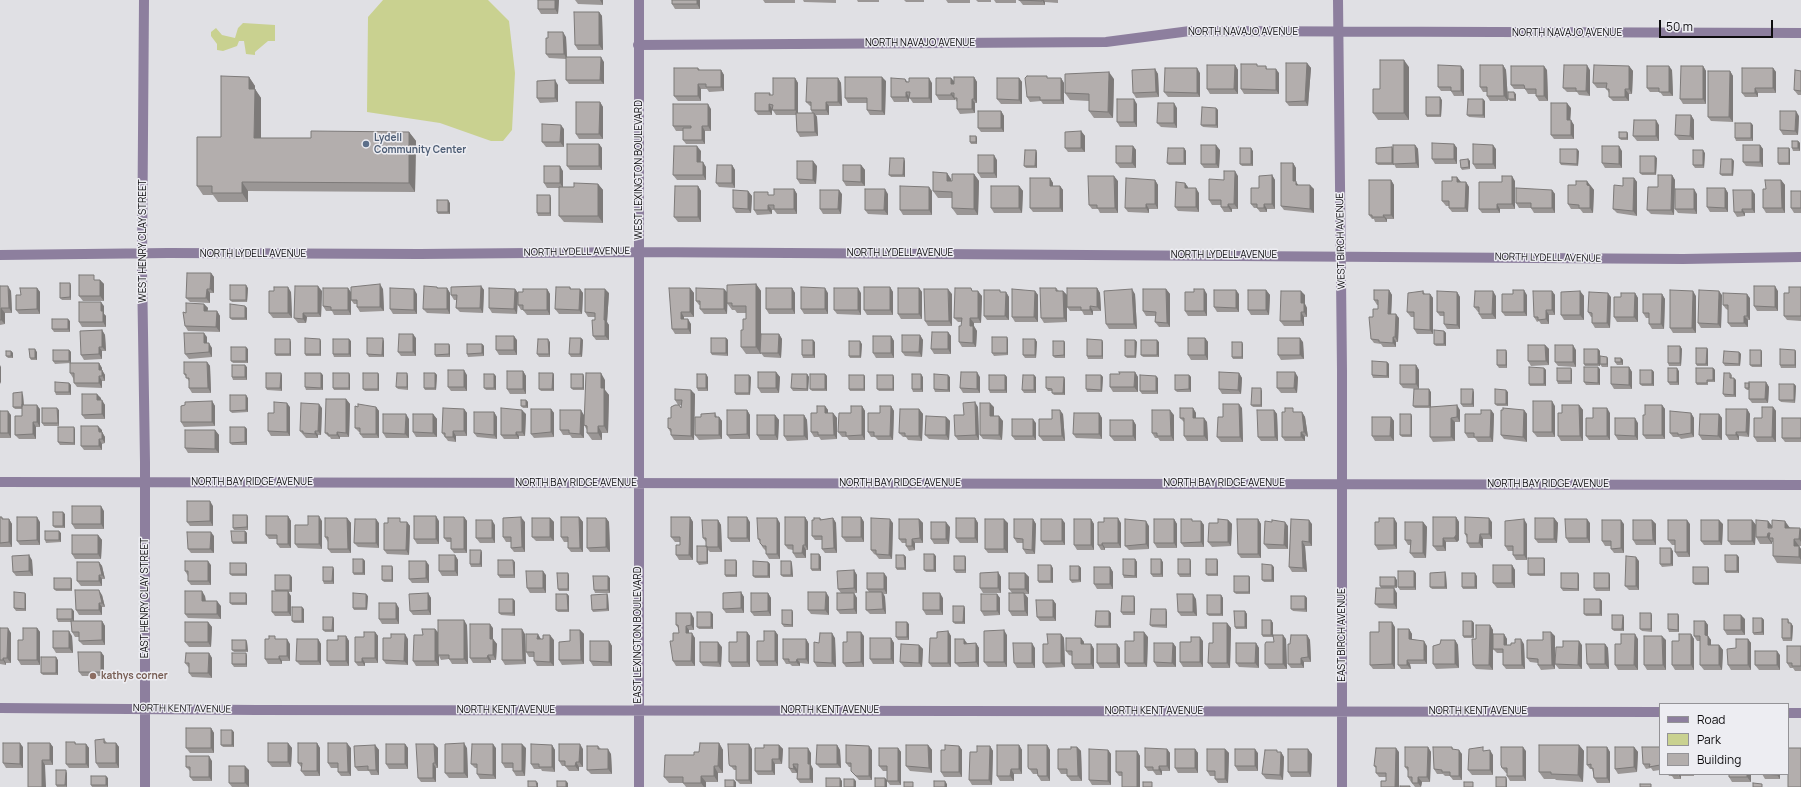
<!DOCTYPE html>
<style>
body{margin:0}
#map{position:relative;width:1801px;height:787px;overflow:hidden;background:#e0e0e4;font-family:Manrope,sans-serif}
canvas{display:block}
.legend{position:absolute;left:1659px;top:703px;width:130px;height:72px;box-sizing:border-box;background:#ededf2;border:1px solid #949397;margin:0;padding:5px 7px;list-style:none;font-size:12px;color:#0e0d0f}
.legend li{display:flex;align-items:center;gap:8px;height:20px}
.legend b{width:20px;border:1px solid #949397}
.scale{position:absolute;left:1659px;top:20px;width:114px;height:18px;box-sizing:border-box;border:2px solid #0e0d0f;border-top:0;padding-left:5px;font-size:12px;line-height:14px;white-space:nowrap;color:#0e0d0f;-webkit-text-stroke:3px #ededf2;paint-order:stroke}
</style>
<div id="map">
<canvas width="1801" height="787"></canvas>
<ul class="legend">
<li><b style="height:5px;background:#8d7f9e"></b>Road</li>
<li><b style="height:11px;background:#c9d190"></b>Park</li>
<li><b style="height:11px;background:#b3aead"></b>Building</li>
</ul>
<div class="scale">50 m</div>
</div>
<script>
const c = document.querySelector('canvas').getContext('2d');
c.lineJoin = 'round';
function fillPath(path, color) { c.fillStyle = color; c.fill(path, 'evenodd'); }
const toPath = rows => new Path2D(rows.map(r => 'M' + r).join(''));
function stroke(path, color, width, dash) { c.strokeStyle = color; c.lineWidth = width; c.lineCap = dash ? 'butt' : 'round'; c.setLineDash(dash || []); c.stroke(path); }
function label(font, color, halo, rows, align = 'center') {
  c.font = font + ' Manrope,sans-serif'; c.lineWidth = 3; c.setLineDash([]); c.textBaseline = 'middle'; c.strokeStyle = halo; c.fillStyle = color; for (const [text, x, y, turn = 0] of rows) {
    c.save(); c.translate(x, y); c.rotate((+turn || 0) * Math.PI / 180); c.textAlign = isNaN(turn) ? turn : align; if (halo) c.strokeText(text, 0, 0); c.fillText(text, 0, 0); c.restore();
  }
}
fillPath(toPath([
 [383,0,488,0,509,21,515,73,512,130,503,141,491,141,440,123,367,112,368,17],
 [243,23,275,25,275,41,268,41,255,52,255,55,246,54,244,41,239,41,237,46,223,51,217,50,217,44,211,36,211,32,216,28,222,35,235,38,238,28]
]), '#c9d190');
stroke(toPath([
 [144,0,142,268,145,462,145,787],
 [1338,0,1342,370,1342,787],
 [638,45,1106,42,1190,31,1801,33],
 [0,255,168,253,420,254,639,252,1683,259,1801,257],
 [0,482,1801,485],
 [0,708,257,710,1660,712],
 [1788,713,1801,713],
 [639,787,639,0]
]), '#8d7f9e', 10);
fillPath(toPath([
 [559,0,558,14,541,14,538,9],
 [575,0,603,0,603,5,578,4],
 [700,0,700,9,675,9,672,4],
 [763,0,795,0,795,3,765,3],
 [803,0,836,0,836,3,804,2],
 [857,0,879,0,879,2,858,2],
 [904,0,924,0,924,2,906,2],
 [946,0,970,0,970,3,948,3],
 [976,0,991,0,991,2,978,2],
 [994,0,1016,0,1016,3,996,3],
 [1019,0,1058,0,1058,3,1045,2,1045,5,1023,5],
 [599,12,602,16,603,50,578,50,575,45],
 [566,37,567,57,604,62,604,84,569,84,566,80,566,59,549,58,546,54],
 [1307,63,1311,68,1308,106,1289,106,1286,102],
 [1235,65,1238,70,1238,94,1210,94,1207,89],
 [1503,65,1506,70,1508,101,1490,101,1487,96,1487,92,1483,92,1480,87],
 [1258,66,1266,66,1267,69,1279,73,1279,94,1244,94,1241,89],
 [1629,66,1633,71,1632,94,1629,94,1629,101,1613,101,1609,97,1609,93,1606,88,1597,88,1593,83],
 [1703,66,1706,71,1706,104,1683,104,1680,99],
 [1409,67,1409,120,1378,120,1373,113,1380,89],
 [698,68,700,70,721,70,724,75,724,91,709,92,707,89,701,89,701,101,678,101,674,96],
 [1773,68,1776,72,1776,93,1758,93,1758,97,1745,97,1742,93],
 [1155,69,1158,74,1159,97,1136,98,1133,93],
 [1464,70,1464,96,1454,96,1451,91,1441,91,1438,87],
 [1547,70,1548,101,1539,101,1536,96,1536,94,1528,94,1525,89,1514,89,1511,85],
 [1590,70,1590,96,1579,95,1577,92,1567,92,1563,88],
 [1672,70,1673,96,1663,96,1660,92,1650,92,1647,88],
 [1730,71,1733,76,1733,122,1711,121,1708,117],
 [1801,71,1801,95,1798,95,1794,90],
 [1200,73,1200,97,1168,97,1164,92],
 [249,77,255,86,255,89,261,98,261,138,311,138,409,132,416,141,415,192,248,191,248,202,218,202,213,195,203,195,197,186,221,137],
 [974,77,977,82,977,103,975,103,975,113,960,114,957,109,957,102,955,99,955,100,939,100,936,95,951,78,954,82],
 [795,78,798,83,798,113,812,113,811,110,811,106,810,106,806,102,838,78,841,83,842,106,829,106,829,115,816,115,817,117,818,136,800,137,797,132,796,115,776,115,772,109,772,115,758,115,755,111,770,93,771,95,773,95],
 [1019,78,1022,82,1022,104,1001,104,997,99],
 [1048,78,1061,78,1064,83,1064,104,1043,104,1041,101,1030,102,1027,97],
 [905,79,908,82,932,83,932,103,913,103,909,97,909,102,894,102,891,97],
 [1114,79,1113,118,1094,118,1089,111,1089,101,1070,100,1065,93],
 [886,81,885,115,870,115,867,110,867,103,848,103,845,98],
 [558,85,558,102,540,103,537,98],
 [1516,94,1516,101,1510,101,1508,99],
 [1442,100,1441,117,1427,117,1426,115],
 [1485,101,1485,118,1469,117,1467,115],
 [600,102,603,107,603,139,579,139,576,134],
 [1137,104,1137,127,1120,127,1117,122],
 [1177,108,1177,128,1161,127,1157,123],
 [1216,108,1218,110,1218,128,1203,127,1201,125],
 [1571,108,1570,120,1574,125,1574,139,1554,139,1551,135],
 [711,109,711,131,705,131,705,144,686,144,683,140,683,131,676,131,673,126],
 [1001,111,1004,116,1004,132,981,132,978,128],
 [1691,115,1694,120,1694,140,1679,140,1675,135],
 [1799,116,1798,135,1783,135,1780,130],
 [1659,125,1659,141,1637,141,1633,136],
 [1753,125,1753,141,1736,141,1735,138],
 [564,129,564,147,546,147,542,142],
 [1081,131,1085,136,1085,152,1068,152,1065,148],
 [1627,132,1628,134,1628,140,1621,140,1619,138],
 [976,136,977,138,977,144,971,144,970,142],
 [1798,141,1800,143,1800,151,1793,151,1792,148],
 [599,144,602,148,602,170,570,170,567,166],
 [1454,144,1457,148,1457,164,1435,164,1432,159],
 [1415,145,1418,149,1419,168,1396,168,1394,164,1394,165,1378,165,1376,163,1392,147,1393,149],
 [1760,145,1763,149,1763,167,1746,166,1743,162],
 [1133,146,1136,150,1136,168,1120,168,1116,163],
 [1184,148,1186,151,1186,165,1169,165,1167,163],
 [1789,148,1790,150,1790,165,1779,165,1778,163],
 [1496,149,1496,169,1476,169,1473,164],
 [1036,150,1037,153,1037,168,1026,168,1024,166],
 [1220,150,1219,168,1204,168,1201,164],
 [701,151,701,162,706,167,706,180,677,180,673,175],
 [1253,151,1253,166,1242,166,1240,164],
 [1579,151,1578,166,1561,165,1560,163],
 [1622,151,1622,168,1605,168,1602,163],
 [1705,153,1704,168,1695,168,1693,165],
 [1657,158,1656,175,1642,175,1640,173],
 [1468,159,1470,161,1470,169,1462,170,1461,168],
 [1732,159,1734,161,1733,176,1722,176,1720,174],
 [997,160,997,178,981,178,978,173],
 [905,161,905,177,891,177,889,175],
 [1293,163,1296,168,1296,182,1298,185,1314,189,1314,213,1284,210,1281,206],
 [732,165,735,170,735,188,719,187,716,183],
 [861,165,865,170,865,186,846,186,843,181],
 [817,166,816,184,800,184,797,179],
 [563,171,563,187,574,187,598,184,603,190,603,223,564,222,559,216,559,188,547,188,544,183],
 [947,173,951,179,951,181,974,174,979,181,978,215,957,215,952,208,952,198,938,198,933,191],
 [1272,175,1275,180,1275,209,1267,209,1267,212,1260,212,1257,208,1254,208,1251,204,1259,188],
 [1672,175,1675,180,1674,215,1651,214,1647,210,1658,187],
 [1238,176,1238,209,1232,209,1232,212,1224,212,1221,207,1221,205,1212,205,1209,200,1224,180],
 [1050,178,1053,183,1053,186,1060,186,1063,190,1063,212,1033,212,1030,208],
 [1634,178,1637,182,1637,216,1617,213,1613,209,1623,186],
 [1155,180,1158,185,1158,209,1149,209,1149,213,1128,212,1125,208],
 [1391,180,1394,185,1394,219,1387,219,1387,222,1375,222,1374,219,1372,219,1369,215],
 [1781,180,1785,185,1785,213,1766,213,1763,208,1766,189],
 [1118,181,1118,213,1100,213,1098,209,1092,209,1089,205],
 [1515,181,1515,209,1500,209,1500,213,1482,213,1479,209,1502,182],
 [1461,182,1466,182,1469,187,1468,212,1452,212,1449,208,1449,206,1446,206,1442,201],
 [1185,183,1188,188,1199,193,1199,212,1178,211,1175,207],
 [1590,185,1594,190,1593,213,1583,213,1580,209,1571,209,1568,204],
 [698,186,701,191,701,222,678,222,674,217],
 [1019,186,1023,191,1022,213,994,213,991,208],
 [1725,188,1728,193,1728,212,1710,212,1707,207],
 [794,189,797,194,797,214,777,214,774,210,772,210,772,214,757,215,754,210,770,195,774,195],
 [1552,190,1555,194,1555,213,1534,213,1531,208,1519,208,1516,203],
 [748,191,752,196,751,213,736,213,733,208],
 [932,191,932,215,903,215,900,210],
 [1801,191,1801,213,1794,213,1791,208],
 [842,194,841,214,823,214,820,209],
 [888,194,888,215,868,214,865,210],
 [1697,194,1697,214,1678,213,1675,209],
 [1755,194,1755,213,1745,213,1745,216,1737,217,1734,212],
 [551,198,551,216,538,216,537,213],
 [450,203,450,214,438,214,437,212],
 [211,273,214,277,214,293,210,293,210,303,190,302,186,298],
 [100,280,104,284,104,301,83,301,79,296],
 [70,283,71,286,71,300,62,300,60,298],
 [756,284,761,291,761,337,779,334,782,339,781,358,764,357,761,353,761,354,746,354,741,347,743,330,746,319,746,313,737,313,735,310,732,310,727,303,727,314,704,314,700,309,700,305,699,305,696,301,724,289,727,293],
 [0,286,11,291,12,313,5,313,5,324,0,325],
 [481,286,484,290,483,313,460,312,456,308,457,300,454,300,451,295],
 [437,287,438,288,447,288,450,293,450,314,427,313,423,309],
 [570,287,571,289,580,289,583,293,582,314,559,314,555,309],
 [890,287,893,292,893,315,867,315,864,310],
 [1801,287,1801,321,1787,320,1784,316,1789,293],
 [37,288,40,292,40,314,19,314,16,310,21,295],
 [248,288,247,302,232,302,230,300],
 [690,288,694,293,694,317,684,317,684,319,691,324,691,334,675,334,672,329],
 [792,288,795,293,795,314,769,314,766,309],
 [919,288,922,292,922,319,901,319,898,314],
 [1056,288,1059,291,1063,291,1067,295,1067,322,1044,323,1041,318],
 [1097,288,1100,293,1101,311,1093,311,1093,315,1084,315,1082,311,1070,311,1067,307],
 [383,289,384,311,360,312,357,307,357,304,354,304,351,300,351,297,351,315,334,315,332,311,326,311,323,306,351,292],
 [515,289,518,293,517,314,492,313,489,308],
 [547,289,550,294,550,315,527,315,523,310,521,310,518,305,523,292],
 [1166,289,1170,294,1170,327,1159,327,1155,322,1156,316,1146,316,1143,311],
 [1266,290,1270,295,1269,315,1251,315,1248,310],
 [1389,290,1392,295,1391,314,1399,318,1398,342,1396,342,1396,347,1383,347,1381,344,1374,343,1371,339,1373,317,1378,309,1378,305,1377,305,1374,300],
 [322,291,321,317,307,317,306,323,298,323,294,318],
 [974,291,982,296,981,323,974,323,974,326,977,331,976,347,962,347,959,342,962,322,958,322,954,318],
 [1035,291,1038,295,1038,322,1015,322,1012,317],
 [1423,291,1425,294,1430,294,1433,298,1433,334,1417,334,1414,329,1414,317,1411,317,1407,312],
 [1552,291,1555,295,1555,315,1549,315,1549,324,1541,324,1539,321,1537,322,1534,317],
 [1580,291,1584,296,1584,320,1564,320,1561,315],
 [1778,291,1778,311,1757,311,1754,306],
 [291,292,292,318,273,318,269,313],
 [1001,292,1006,292,1009,297,1009,320,987,320,984,316],
 [1457,292,1460,297,1460,329,1447,329,1444,324,1444,316,1440,316,1437,312],
 [609,293,607,322,609,325,609,340,596,340,593,336,595,317,588,317,585,312],
 [828,293,828,314,804,314,801,309],
 [861,293,861,315,837,314,834,310],
 [1635,293,1638,298,1638,322,1617,322,1614,317,1621,297],
 [417,294,417,314,393,314,390,309],
 [952,294,952,326,928,326,925,321],
 [1135,294,1137,329,1109,329,1106,324],
 [1207,294,1207,316,1188,316,1185,311],
 [1239,294,1239,312,1217,312,1214,307],
 [1662,294,1665,299,1664,329,1652,329,1649,324,1649,318,1646,318,1643,313],
 [1305,295,1305,304,1307,308,1307,317,1304,317,1304,326,1284,326,1280,321],
 [1527,295,1527,316,1505,316,1502,312],
 [1722,295,1721,328,1701,328,1698,323],
 [1496,296,1496,319,1482,319,1479,314,1479,312,1478,312,1474,307],
 [1696,296,1696,333,1673,333,1670,328],
 [1611,297,1610,328,1595,328,1592,323,1592,317,1591,317,1588,312],
 [1750,298,1750,320,1748,320,1748,327,1731,327,1728,323,1728,310,1726,309,1723,305],
 [204,304,208,308,207,311,217,311,220,316,220,332,188,331,185,326,186,313],
 [104,306,104,314,106,316,106,327,82,327,79,322],
 [245,306,247,308,247,320,232,320,230,318],
 [70,321,70,332,54,332,52,329],
 [102,330,105,335,106,351,102,351,102,359,84,360,81,355],
 [1444,331,1446,333,1446,346,1436,346,1434,344],
 [948,332,951,336,951,354,934,354,931,349],
 [920,335,923,340,922,357,905,356,902,352],
 [891,336,894,341,894,358,876,358,873,353],
 [207,337,207,343,212,348,212,357,189,359,185,354],
 [1007,337,1008,340,1008,355,994,356,992,353],
 [416,338,416,356,401,356,398,352],
 [581,338,583,340,582,357,571,357,569,354],
 [726,338,728,340,728,356,712,355,711,353],
 [1205,338,1208,342,1208,360,1191,360,1188,355],
 [1035,339,1037,342,1036,358,1025,358,1023,355],
 [517,340,517,355,499,355,496,350],
 [1135,340,1137,342,1136,358,1127,358,1125,356],
 [321,341,321,356,306,356,305,354],
 [351,341,351,357,334,357,333,354],
 [384,341,384,357,369,357,367,354],
 [1064,341,1065,343,1065,358,1055,358,1053,356],
 [291,342,291,356,276,356,275,354],
 [550,342,550,357,539,357,537,354],
 [815,342,815,358,803,358,802,355],
 [1103,342,1103,359,1088,359,1087,356],
 [1159,342,1159,357,1143,357,1141,355],
 [1303,342,1304,359,1281,360,1278,355],
 [482,344,484,346,484,356,468,357,467,354],
 [862,344,861,358,850,358,849,356],
 [1243,344,1243,359,1233,359,1232,357],
 [1545,345,1549,349,1549,365,1531,366,1528,361],
 [450,346,450,357,436,357,435,355],
 [1680,346,1682,349,1681,366,1669,366,1668,363],
 [1707,348,1708,350,1708,366,1697,366,1696,364],
 [248,349,248,363,233,363,231,361],
 [1598,349,1600,351,1600,366,1585,366,1584,364],
 [69,350,71,352,71,363,99,363,102,368,102,370,105,375,105,381,102,381,102,388,77,387,74,383,73,378,70,373,70,363,55,364,53,361],
 [1506,350,1507,353,1507,368,1499,368,1497,365],
 [1576,350,1576,367,1558,366,1555,362],
 [1761,350,1762,352,1762,367,1752,367,1750,365],
 [1795,350,1796,352,1796,368,1781,368,1780,365],
 [11,351,13,353,13,358,8,358,6,356],
 [37,352,37,360,31,360,30,358],
 [1739,352,1741,354,1740,366,1725,366,1723,363],
 [1607,357,1608,359,1608,367,1602,367,1600,364],
 [1621,358,1623,360,1623,365,1617,365,1615,362],
 [207,362,210,366,211,393,192,393,189,388,189,381,184,374],
 [1387,362,1389,364,1389,378,1373,378,1372,375],
 [1416,365,1419,370,1419,389,1403,388,1400,384],
 [247,367,247,380,233,380,232,377],
 [1629,367,1632,372,1632,389,1614,389,1611,384],
 [1544,368,1546,370,1546,386,1530,386,1529,384],
 [1713,368,1715,370,1715,382,1708,382,1708,385,1697,385,1696,383],
 [1600,369,1600,385,1586,385,1584,382],
 [1572,370,1572,384,1558,384,1557,381],
 [1652,370,1654,372,1654,386,1642,386,1640,384],
 [523,371,526,376,526,394,510,394,507,389],
 [1679,371,1679,385,1670,385,1668,382],
 [776,372,780,377,779,393,761,393,758,388],
 [1135,372,1138,377,1138,392,1113,392,1110,387,1120,374],
 [378,373,379,375,379,391,365,391,363,389],
 [435,373,437,375,436,390,425,390,424,388],
 [553,373,554,375,554,391,541,391,539,389],
 [1239,373,1242,378,1241,394,1222,394,1219,389],
 [1730,373,1732,375,1732,378,1736,380,1736,397,1725,397,1723,394],
 [807,374,809,377,808,391,793,391,791,388],
 [825,374,827,376,827,391,812,391,810,389],
 [282,375,282,391,267,390,266,388],
 [323,375,323,390,306,390,305,387],
 [350,375,350,390,334,390,333,388],
 [467,375,467,391,451,391,448,387],
 [864,375,865,377,865,391,850,391,849,389],
 [1005,375,1007,377,1007,393,990,393,989,390],
 [1101,375,1103,377,1102,392,1087,392,1086,389],
 [1189,375,1191,377,1191,392,1177,392,1175,390],
 [408,376,408,390,398,389,396,387],
 [496,376,496,390,486,390,484,388],
 [584,376,584,390,573,390,571,388],
 [708,377,708,391,698,391,697,388],
 [751,377,750,395,736,395,735,393],
 [894,377,894,391,879,391,877,389],
 [923,377,923,392,913,392,912,389],
 [950,377,950,392,935,392,934,389],
 [980,377,980,393,963,393,960,388],
 [1036,377,1036,393,1024,393,1022,390],
 [1298,377,1297,393,1281,393,1277,388],
 [1158,378,1158,394,1142,394,1140,391],
 [1065,379,1065,395,1054,395,1052,393,1052,391,1048,391,1046,388],
 [605,380,605,390,609,395,608,433,602,433,602,440,592,440,587,433,587,430,584,425],
 [1766,382,1769,387,1768,403,1752,403,1749,399,1749,390,1747,390,1745,388,1749,383],
 [69,383,71,385,71,395,56,395,55,392],
 [1794,384,1796,386,1795,403,1781,402,1779,400],
 [1262,391,1262,407,1253,407,1251,405],
 [1431,392,1431,407,1460,410,1460,422,1455,422,1455,441,1433,442,1430,437,1430,408,1415,408,1413,406],
 [1474,392,1474,407,1463,407,1461,404],
 [1508,392,1508,406,1497,406,1495,404],
 [695,394,694,440,674,440,671,435,671,433,668,428,671,418,681,408,682,405,678,405,675,400],
 [23,395,24,405,40,409,40,427,36,427,36,439,19,439,15,435,22,416,22,409,15,409,13,407],
 [101,398,101,400,105,405,105,419,85,419,82,415],
 [248,398,248,412,232,413,230,411],
 [346,399,350,404,349,437,340,437,340,439,331,439,330,437,329,437,325,433],
 [526,400,528,402,528,408,523,408,521,406],
 [212,401,215,406,215,426,184,427,181,422,185,405],
 [1579,405,1583,410,1583,441,1561,441,1558,436,1562,413],
 [1662,405,1665,409,1665,439,1646,439,1643,435,1645,415],
 [825,406,828,410,828,413,833,413,837,418,837,439,821,440,819,437,814,437,811,432,817,413],
 [862,406,865,411,865,440,849,440,847,437,842,437,838,432,851,413],
 [891,406,894,411,893,440,878,440,875,437,871,437,868,432,880,413],
 [1555,406,1555,437,1537,437,1533,432],
 [290,407,290,436,271,436,268,431,274,413],
 [376,407,379,411,379,438,363,438,360,434,360,432,359,432,355,428],
 [978,407,979,440,958,440,955,436,964,415],
 [994,407,994,416,1003,421,1002,440,983,439,980,435],
 [1773,407,1776,411,1776,442,1757,442,1754,437,1762,418],
 [322,408,321,435,318,435,318,438,306,438,300,431],
 [1193,408,1196,413,1196,418,1207,422,1208,441,1187,441,1184,436,1184,422,1180,418],
 [1242,408,1243,442,1221,442,1217,437,1223,417],
 [464,409,467,413,467,436,456,436,456,442,448,441,442,433],
 [551,409,554,413,554,437,534,438,531,434],
 [919,409,923,414,922,441,908,440,906,437,903,437,899,433],
 [1747,409,1750,414,1749,437,1739,436,1739,440,1729,440,1726,435],
 [59,410,59,426,44,426,42,423],
 [747,410,750,415,750,439,730,439,727,435],
 [1274,410,1277,414,1278,441,1261,441,1258,437],
 [1491,410,1494,414,1493,442,1478,442,1475,438,1468,438,1465,433],
 [1524,410,1527,414,1527,442,1504,439,1501,435],
 [0,411,11,415,11,438,0,438],
 [494,412,497,417,497,439,477,437,474,433],
 [1296,412,1302,412,1305,417,1308,437,1305,436,1305,441,1285,441,1282,437],
 [715,413,717,417,719,417,722,421,722,439,699,440,695,435,701,417],
 [1099,413,1102,418,1102,439,1076,438,1073,434],
 [1610,413,1610,440,1589,440,1586,436,1593,418],
 [1691,413,1694,418,1694,437,1681,439,1679,437,1673,437,1670,433],
 [433,414,437,419,437,437,416,437,413,432],
 [526,414,525,436,519,436,519,439,504,439,501,435],
 [1063,414,1065,441,1043,441,1039,436,1052,419],
 [1719,414,1722,418,1722,440,1702,440,1699,435],
 [584,415,584,438,572,438,570,435,563,435,560,430],
 [775,415,779,420,778,440,760,440,757,435],
 [804,415,807,420,808,440,787,441,784,436],
 [1174,415,1174,441,1160,441,1158,438,1155,438,1152,433],
 [1412,416,1412,437,1402,437,1400,435],
 [946,417,950,421,949,440,929,439,925,435],
 [1391,417,1394,421,1394,441,1375,441,1372,436],
 [1801,418,1801,442,1785,442,1782,438],
 [409,419,409,438,386,438,383,433],
 [1133,420,1136,425,1136,441,1114,441,1110,436],
 [1036,423,1036,440,1015,440,1012,436],
 [1638,423,1638,440,1618,440,1615,435],
 [245,427,247,429,247,445,232,445,230,443],
 [75,429,75,445,60,445,58,442],
 [102,430,102,432,105,437,105,443,102,444,102,450,84,450,81,446],
 [215,430,219,435,219,453,188,453,185,448],
 [213,506,213,526,190,526,187,522],
 [104,511,104,529,75,529,72,524],
 [65,514,65,528,55,528,53,526],
 [288,516,291,521,291,548,280,548,277,544,277,539,269,539,266,535],
 [0,517,4,519,9,519,12,524,12,547,0,547],
 [248,517,248,530,234,530,233,528],
 [464,517,467,521,467,553,454,553,451,549,451,542,447,542,444,538],
 [579,517,583,522,583,552,571,552,568,548,568,542,564,542,561,537],
 [690,517,693,522,693,560,679,560,676,555,680,545,680,542,675,542,671,537],
 [805,517,808,522,808,550,806,550,806,558,796,558,793,553,793,550,788,549,785,545],
 [861,517,864,522,864,542,846,542,842,537],
 [1456,517,1459,522,1459,540,1457,542,1446,542,1446,551,1437,551,1433,546],
 [347,518,351,523,351,553,331,553,328,549,328,542,325,537],
 [550,518,554,522,554,541,536,541,532,537],
 [606,518,609,522,610,552,590,552,587,548],
 [820,518,822,520,833,518,836,523,837,553,825,553,822,549,822,540,815,540,812,536,814,520],
 [975,518,978,523,978,543,960,543,956,538],
 [1554,518,1558,523,1557,543,1538,543,1535,539],
 [919,519,923,523,923,543,915,543,915,550,909,551,906,546,906,543,902,543,899,539],
 [1033,519,1036,524,1035,554,1026,554,1023,549,1023,543,1017,543,1014,538],
 [1091,519,1094,524,1094,550,1077,550,1074,545],
 [1174,519,1177,524,1177,548,1157,548,1154,543],
 [1258,519,1261,524,1261,558,1241,558,1238,554],
 [1291,519,1312,524,1312,546,1305,546,1307,572,1292,572,1289,567],
 [718,520,721,525,722,552,710,552,708,550,708,564,699,565,697,562,706,546,706,542,703,538],
 [1228,520,1232,524,1231,546,1212,547,1208,542,1218,523],
 [1652,520,1656,524,1656,545,1636,545,1633,540],
 [1752,520,1756,525,1755,545,1731,545,1728,541],
 [322,521,322,549,298,548,295,544,308,525],
 [439,521,439,544,417,544,414,539],
 [1193,521,1201,521,1204,525,1204,547,1184,547,1181,543],
 [1768,521,1772,526,1800,528,1801,530,1801,546,1799,546,1801,549,1801,564,1777,563,1773,556,1773,542,1772,542,1772,544,1760,544,1756,537],
 [40,522,40,545,20,545,17,541],
 [403,522,407,522,410,526,409,555,387,554,384,550],
 [525,522,525,552,514,552,511,548,511,542,506,542,503,537],
 [750,522,750,542,731,542,728,538],
 [1104,522,1121,523,1121,548,1105,548,1105,550,1101,550,1098,545],
 [1423,522,1427,527,1426,558,1414,558,1410,553,1411,545,1408,545,1405,540],
 [1492,522,1492,539,1483,539,1483,548,1470,548,1467,543,1467,538,1465,534],
 [379,523,379,548,358,547,354,543],
 [780,523,780,559,769,559,766,554,766,551,763,548,760,543,760,542,758,539],
 [893,523,892,559,879,559,876,555,874,554,871,550],
 [1008,523,1008,553,988,553,985,549],
 [1065,523,1065,545,1044,545,1041,541],
 [1397,523,1397,549,1378,550,1375,545],
 [1590,523,1590,543,1569,543,1566,538],
 [1527,524,1527,560,1516,560,1513,555,1513,551,1508,551,1505,546],
 [1624,524,1624,553,1614,553,1611,549,1611,546,1605,546,1602,541],
 [1690,524,1690,557,1678,557,1675,552,1675,545,1672,545,1668,540],
 [1723,524,1722,545,1704,545,1701,541],
 [495,525,495,543,480,543,476,538],
 [1149,526,1149,549,1129,550,1125,546],
 [1288,526,1288,549,1268,549,1264,544],
 [950,527,949,544,934,544,931,539],
 [245,531,247,533,247,544,233,544,232,542],
 [61,533,61,542,46,543,45,540],
 [98,535,102,540,101,559,75,559,72,554],
 [214,536,214,553,191,553,188,549],
 [1673,551,1673,566,1662,567,1660,564],
 [482,552,482,567,471,567,470,564],
 [819,554,821,557,821,571,812,571,811,569],
 [455,555,458,560,458,576,442,576,439,571],
 [904,555,906,557,906,570,897,570,896,568],
 [936,556,936,572,926,572,924,570],
 [1739,557,1739,573,1726,573,1725,571],
 [966,558,966,573,956,573,954,570],
 [1544,558,1545,560,1545,576,1530,576,1528,574],
 [363,559,365,561,365,575,354,575,353,573],
 [1135,559,1137,562,1137,578,1124,578,1123,575],
 [32,560,33,576,16,576,13,572],
 [791,561,792,564,793,577,783,577,781,575],
 [1191,561,1191,577,1180,577,1178,574],
 [1218,561,1218,576,1208,576,1206,574],
 [1639,561,1639,590,1629,590,1625,586],
 [99,562,102,566,105,579,102,579,102,586,81,586,77,581],
 [515,562,515,578,500,578,498,575],
 [737,562,737,577,726,577,725,575],
 [768,562,770,564,770,578,755,578,753,576],
 [1163,562,1163,577,1153,577,1151,574],
 [211,565,211,585,191,585,188,581,188,576,185,571],
 [247,565,247,576,232,576,230,574],
 [429,565,429,583,412,583,409,579],
 [1512,565,1515,570,1515,588,1497,588,1493,583],
 [1079,566,1081,568,1081,582,1072,583,1070,580],
 [1110,567,1113,572,1113,589,1097,589,1094,584],
 [1274,567,1274,582,1264,582,1262,580],
 [393,568,393,582,384,582,382,580],
 [1053,568,1053,583,1039,583,1038,581],
 [334,569,334,584,324,584,323,581],
 [1709,569,1709,585,1695,585,1693,583],
 [854,570,857,575,857,593,854,593,857,598,857,614,840,614,837,610,841,593,838,589],
 [998,572,1001,577,1001,593,983,593,980,588],
 [1445,572,1446,575,1447,589,1432,589,1430,587],
 [1025,573,1029,577,1029,594,1025,594,1028,598,1028,616,1012,616,1009,611,1012,593,1009,589],
 [1416,573,1416,590,1400,590,1398,587],
 [546,575,546,593,530,593,527,588],
 [569,575,569,591,559,591,558,589],
 [1579,575,1579,591,1563,591,1561,588],
 [1610,575,1610,591,1596,591,1594,588],
 [1249,576,1250,578,1250,594,1236,594,1234,592],
 [1477,576,1477,589,1463,589,1462,587],
 [292,577,292,592,288,592,291,596,291,616,275,616,272,612,276,591,275,590],
 [887,577,887,594,884,594,885,597,886,614,870,614,866,610,869,592,867,589],
 [610,578,610,593,595,593,594,590],
 [72,580,72,591,56,591,54,589],
 [1397,580,1397,588,1381,588,1380,586],
 [741,592,744,597,744,613,726,613,723,609],
 [25,593,26,595,26,611,16,611,14,608],
 [428,593,431,598,431,615,413,615,410,611],
 [768,593,771,598,771,616,754,616,751,612],
 [1397,593,1397,609,1379,608,1375,604],
 [567,594,569,596,569,612,558,612,556,610],
 [607,594,608,596,609,611,593,612,592,610],
 [997,594,1000,598,1000,615,984,616,981,611],
 [102,595,105,607,102,607,102,615,79,615,76,610],
 [247,595,247,605,232,605,230,603],
 [1221,595,1223,598,1223,616,1209,616,1207,614],
 [205,596,206,601,221,606,221,619,188,618,185,614],
 [368,596,367,610,354,610,353,608],
 [1134,596,1135,599,1135,615,1123,615,1121,612],
 [1305,596,1307,598,1307,612,1293,611,1291,609],
 [829,597,829,615,811,614,808,610],
 [943,598,943,615,926,615,923,610],
 [513,599,515,601,515,616,501,615,499,613],
 [1196,599,1197,616,1181,616,1178,612],
 [1600,599,1602,601,1602,616,1586,616,1584,614],
 [1053,600,1056,604,1056,621,1040,621,1037,617],
 [399,608,399,624,382,624,379,619],
 [965,608,965,624,955,624,953,622],
 [304,609,304,623,294,623,292,621],
 [74,611,74,621,102,621,105,626,105,645,83,645,79,641,79,637,75,637,72,632,71,622,58,622,57,619],
 [1245,611,1247,614,1247,629,1236,629,1235,627],
 [793,612,793,627,784,627,782,624],
 [1167,612,1167,628,1152,627,1150,625],
 [1111,613,1111,628,1097,628,1095,626],
 [713,614,713,629,699,629,697,627],
 [1652,615,1652,632,1642,631,1640,629],
 [1679,616,1679,632,1669,632,1668,629],
 [333,617,334,619,334,632,325,632,323,630],
 [1624,617,1624,631,1614,631,1612,629],
 [694,618,694,630,689,630,689,633,695,638,695,666,676,666,673,661,673,641,679,633,679,629,676,625],
 [1762,618,1764,620,1764,635,1754,635,1753,633],
 [1745,619,1745,635,1727,635,1724,630],
 [1788,619,1790,623,1793,626,1792,641,1783,641,1782,638],
 [1271,620,1273,623,1273,637,1263,637,1262,635],
 [1472,621,1474,623,1474,638,1464,638,1463,636],
 [1705,621,1708,625,1708,636,1711,640,1711,645,1719,645,1723,650,1722,670,1704,670,1700,665,1700,641,1697,641,1694,636],
 [208,622,212,627,211,647,189,647,185,642],
 [1227,623,1231,628,1230,668,1212,668,1208,663,1213,643],
 [909,624,909,640,898,640,896,637],
 [467,625,468,664,452,664,449,659,441,660,439,656,439,666,416,666,413,661,435,629,438,632],
 [1490,625,1493,630,1493,670,1476,669,1473,665,1476,639],
 [1395,627,1395,669,1373,669,1370,665,1379,632],
 [0,628,11,633,11,663,6,663,6,665,0,664],
 [37,628,40,632,40,665,21,665,18,660,23,640],
 [493,628,493,639,497,644,496,660,491,660,491,663,473,663,470,658],
 [1409,629,1412,634,1412,640,1427,646,1427,664,1410,664,1411,669,1401,669,1398,665],
 [580,630,584,634,584,664,562,665,559,660,570,641],
 [775,631,778,635,778,666,760,666,757,661,764,641],
 [948,631,951,636,951,667,932,667,929,663,937,638],
 [375,632,378,636,378,663,365,663,365,666,358,666,355,662,364,637],
 [747,632,750,636,750,667,732,667,729,662,737,642],
 [525,634,526,664,505,665,502,660],
 [1061,634,1064,638,1065,667,1046,668,1043,663,1048,644],
 [1504,634,1507,639,1507,645,1524,644,1525,669,1506,669,1503,665,1503,653,1497,653,1493,649],
 [1691,634,1694,639,1694,670,1675,670,1672,665,1679,641],
 [1007,635,1007,667,988,667,984,662],
 [1307,635,1310,640,1311,662,1304,662,1304,668,1291,668,1288,664,1290,644],
 [72,636,73,653,56,653,53,648],
 [346,636,349,641,349,666,330,666,327,661,338,640],
 [864,636,864,667,846,667,843,663,847,642],
 [1555,636,1555,669,1541,670,1538,665,1538,663,1530,662,1527,658,1543,640],
 [1148,637,1147,667,1128,667,1125,663,1134,641],
 [835,638,836,667,817,667,814,662],
 [891,638,894,643,894,664,873,664,870,659],
 [1081,638,1084,642,1084,644,1091,644,1094,649,1094,669,1075,669,1072,664,1072,656,1069,655,1066,651],
 [278,639,290,644,290,661,282,661,282,664,268,664,265,659],
 [318,639,321,644,321,665,300,665,296,661],
 [408,639,408,665,386,664,383,660],
 [541,639,554,640,554,666,537,666,534,661,534,657,529,657,526,652],
 [806,639,809,644,809,664,800,663,800,666,792,666,790,664,786,664,783,659],
 [1286,639,1287,669,1269,669,1265,664],
 [1638,639,1638,670,1618,670,1615,665,1621,644],
 [1748,639,1751,643,1751,670,1731,670,1728,665,1736,648],
 [1455,640,1458,645,1459,668,1436,669,1433,664],
 [1666,640,1666,670,1647,670,1644,665],
 [609,641,612,646,612,666,593,666,590,661],
 [1203,641,1203,667,1183,667,1180,662,1191,642],
 [247,642,248,652,234,652,232,650],
 [967,643,976,643,979,648,979,667,959,667,955,663],
 [1173,643,1176,647,1176,667,1157,667,1154,662],
 [1256,643,1259,648,1259,668,1239,667,1236,663],
 [1605,644,1608,648,1609,669,1590,669,1587,664],
 [919,645,923,649,922,667,904,667,900,662],
 [1582,645,1582,669,1559,669,1555,664,1563,647],
 [1801,646,1801,671,1795,671,1793,668,1790,668,1787,663],
 [722,647,721,667,703,666,700,662],
 [1035,648,1035,668,1017,668,1014,663],
 [1120,648,1120,668,1100,668,1097,663],
 [101,652,104,656,104,676,82,676,79,672],
 [209,653,212,658,212,678,192,677,189,673,189,668,185,663],
 [246,653,247,656,247,667,234,667,232,664],
 [1780,655,1780,670,1759,670,1755,665],
 [58,660,58,675,43,675,41,673],
 [211,728,214,733,214,753,190,753,186,748],
 [234,732,234,747,223,747,221,745],
 [104,739,107,743,116,743,119,747,119,768,99,768,96,763],
 [75,742,76,744,86,744,89,748,89,768,69,768,66,764],
 [50,743,53,747,53,765,45,765,28,787],
 [288,743,292,748,291,767,272,767,268,762],
 [317,743,320,748,320,776,305,776,301,771,301,767,298,763],
 [719,743,723,750,723,773,718,773,718,782,706,782,706,787,686,787,683,783,669,783,664,777,694,755,699,752],
 [405,744,408,748,408,769,389,769,386,764],
 [434,744,438,748,438,768,436,768,436,782,421,782,418,778],
 [375,745,379,750,379,775,371,775,369,771,358,771,355,767],
 [552,745,555,750,555,772,542,771,541,769,534,769,531,764],
 [779,745,783,749,782,764,775,764,775,775,758,775,755,771,764,748],
 [837,745,840,750,841,768,820,768,816,764],
 [928,745,932,750,932,773,910,771,906,766],
 [1019,745,1022,750,1022,774,1014,774,1014,781,1000,781,997,776],
 [1047,745,1050,750,1050,781,1041,781,1038,776,1038,774,1033,774,1028,767],
 [1579,745,1584,751,1583,782,1556,780,1555,779,1544,779,1539,772],
 [598,746,601,749,611,754,612,774,591,774,587,770],
 [959,746,962,750,962,777,944,777,941,772,945,750],
 [990,746,993,751,992,785,972,785,969,780,977,752],
 [23,747,23,768,6,768,3,763],
 [1077,747,1081,751,1082,781,1071,781,1067,776,1067,774,1061,774,1058,769,1071,749],
 [1428,747,1431,752,1430,782,1422,782,1421,787,1415,787,1412,783,1412,782,1411,782,1408,777,1408,771,1405,767],
 [1452,747,1453,749,1462,754,1462,780,1453,780,1450,776,1445,776,1443,774,1437,774,1434,769],
 [1607,747,1610,752,1610,783,1597,783,1594,778,1593,772,1592,769,1590,769,1587,765],
 [1634,747,1638,752,1637,772,1618,774,1615,769],
 [1660,747,1660,770,1653,771,1651,768,1646,769,1643,764],
 [351,748,351,776,341,776,338,772,338,768,331,768,328,763],
 [467,748,468,778,449,778,445,773],
 [496,748,496,779,480,779,477,774,477,768,475,768,471,764],
 [526,748,525,776,516,776,513,771,513,768,505,768,502,763],
 [789,748,811,753,811,765,813,769,813,783,800,783,797,779,797,769,797,773,792,773,789,768],
 [898,748,901,752,901,785,890,785,887,781,887,771,883,771,879,766],
 [583,749,583,767,579,767,579,771,569,771,565,766,562,766,559,761],
 [752,749,752,784,740,784,736,780,736,770,734,770,729,764],
 [1167,749,1170,753,1170,771,1162,771,1162,775,1156,775,1153,771,1148,771,1145,767],
 [1195,749,1198,753,1198,773,1178,773,1175,768],
 [1225,749,1229,753,1228,783,1218,783,1215,779,1215,776,1210,776,1207,771],
 [872,750,872,780,859,780,851,771,851,767,849,767,846,763],
 [1108,750,1111,754,1111,785,1092,785,1089,780],
 [1137,751,1140,756,1140,787,1122,787,1122,776,1119,776,1116,772],
 [1486,751,1493,755,1493,775,1472,775,1468,770],
 [1526,751,1526,781,1510,781,1507,776,1507,773,1506,773,1502,768],
 [1279,752,1281,752,1284,757,1283,780,1266,779,1262,774],
 [1399,752,1399,787,1381,787,1386,781,1386,777,1379,777,1376,773,1376,768,1374,766],
 [1258,753,1258,771,1238,771,1235,766],
 [1312,754,1311,777,1291,777,1288,772],
 [212,761,212,781,193,781,190,777,190,771,186,767],
 [249,770,249,787,232,787,229,783],
 [67,773,67,787,57,787,56,785],
 [1668,774,1694,774,1694,776,1681,776,1681,779,1674,779,1672,776,1669,776],
 [1729,774,1751,774,1751,782,1732,782,1729,777],
 [1762,774,1780,774,1780,779,1765,779],
 [108,778,108,787,92,787,91,785]
]), '#9a9695');
fillPath(toPath([
 [555,0,559,0,558,14,555,9],
 [600,0,603,0,603,5],
 [697,0,700,0,700,9,697,4],
 [1042,0,1044,0,1045,2,1045,5],
 [599,12,602,16,603,50,599,45],
 [563,32,566,37,567,59,564,54],
 [601,57,604,62,604,84,600,80],
 [1404,60,1409,67,1409,120,1404,113],
 [1307,63,1311,68,1308,106,1305,101],
 [1235,65,1238,70,1238,94,1234,89],
 [1503,65,1506,70,1508,101,1504,96],
 [1587,65,1590,70,1590,96,1586,91],
 [1461,66,1464,70,1464,96,1461,91],
 [1544,66,1547,70,1548,101,1544,96],
 [1629,66,1633,71,1632,94,1629,89],
 [1669,66,1672,70,1673,96,1669,92],
 [1703,66,1706,71,1706,104,1703,99],
 [1197,68,1200,73,1200,97,1197,93],
 [1773,68,1776,72,1776,93,1773,88],
 [1155,69,1158,74,1159,97,1156,92],
 [1276,69,1279,73,1279,94,1276,90],
 [721,70,724,75,724,91,721,87],
 [1730,71,1733,76,1733,122,1729,117],
 [1109,72,1114,79,1113,118,1108,112],
 [249,77,255,86,255,98,249,89],
 [882,77,886,81,885,115,882,111],
 [974,77,977,82,977,103,974,99],
 [795,78,798,83,798,115,795,110],
 [838,78,841,83,842,106,838,102],
 [929,78,932,83,932,103,929,98],
 [951,78,955,82,954,88,951,84],
 [1019,78,1022,82,1022,104,1019,100],
 [1061,78,1064,83,1064,104,1061,100],
 [555,80,558,85,558,102,555,98],
 [698,84,701,89,701,101,698,96],
 [1755,88,1758,93,1758,97,1755,93],
 [255,89,261,98,261,147,254,138],
 [1625,89,1629,94,1629,101,1625,97],
 [906,92,909,97,909,102,906,97],
 [1514,92,1516,94,1516,101,1515,99],
 [951,93,955,97,955,100,951,95],
 [1440,97,1442,100,1441,117,1440,115],
 [972,99,975,103,975,113,972,109],
 [1134,99,1137,104,1137,127,1134,122],
 [1483,99,1485,101,1485,118,1483,115],
 [600,102,603,107,603,139,599,134],
 [826,102,829,106,829,115,826,110],
 [1174,103,1177,108,1177,128,1174,123],
 [1567,103,1571,108,1570,124,1567,120],
 [708,104,711,109,711,131,708,126],
 [769,104,772,109,772,115,769,111],
 [1216,108,1218,110,1218,128,1216,125],
 [1001,111,1004,116,1004,132,1001,128],
 [1796,111,1799,116,1798,135,1795,131],
 [814,113,817,117,818,136,815,132],
 [1691,115,1694,120,1694,140,1690,136],
 [1571,120,1574,125,1574,139,1571,135],
 [1656,120,1659,125,1659,141,1656,136],
 [1751,123,1753,125,1753,141,1751,138],
 [561,125,564,129,564,147,560,142],
 [702,126,705,131,705,144,702,140],
 [1081,131,1085,136,1085,152,1081,148],
 [409,132,416,141,415,192,409,183],
 [1627,132,1628,134,1628,140,1627,138],
 [976,136,977,138,977,144,976,142],
 [1798,141,1800,143,1800,151,1798,148],
 [599,144,602,148,602,170,599,166],
 [1454,144,1457,148,1457,164,1454,159],
 [1216,145,1220,150,1219,168,1216,164],
 [1415,145,1418,149,1419,168,1416,163],
 [1493,145,1496,149,1496,169,1493,164],
 [1760,145,1763,149,1763,167,1760,162],
 [697,146,701,151,700,167,697,162],
 [1133,146,1136,150,1136,168,1132,163],
 [1619,146,1622,151,1622,168,1619,164],
 [1392,147,1393,150,1394,165,1392,163],
 [1184,148,1186,151,1186,165,1184,163],
 [1251,148,1253,151,1253,166,1251,164],
 [1789,148,1790,150,1790,165,1789,163],
 [1577,149,1579,151,1578,166,1577,164],
 [1036,150,1037,153,1037,168,1035,166],
 [1703,150,1705,153,1704,168,1703,165],
 [994,155,997,160,997,178,994,173],
 [1655,156,1657,158,1656,175,1655,173],
 [904,158,905,161,905,177,903,175],
 [1468,159,1470,161,1470,169,1469,167],
 [1732,159,1734,161,1733,176,1732,174],
 [813,161,817,166,816,184,813,180],
 [703,162,706,167,706,180,703,175],
 [1293,163,1296,168,1296,182,1299,186,1299,190,1293,181],
 [732,165,735,170,735,188,732,183],
 [861,165,865,170,865,186,861,182],
 [560,166,563,171,563,188,560,183],
 [1235,171,1238,176,1238,209,1234,204],
 [947,173,951,179,951,188,947,181],
 [974,174,979,181,978,215,974,209],
 [1272,175,1275,180,1275,209,1272,204],
 [1672,175,1675,180,1674,215,1671,210],
 [1114,176,1118,181,1118,213,1115,208],
 [1512,176,1515,181,1515,209,1512,204],
 [1457,177,1461,182,1457,182],
 [1050,178,1053,183,1053,190,1050,186],
 [1634,178,1637,182,1637,216,1633,211],
 [1155,180,1158,185,1158,209,1155,204],
 [1391,180,1394,185,1394,219,1391,215],
 [1781,180,1785,185,1785,213,1782,208],
 [1587,181,1594,190,1593,213,1590,208,1587,185],
 [242,182,248,191,248,202,242,193],
 [1466,182,1469,187,1468,212,1465,208],
 [1185,183,1188,187,1188,193,1185,188],
 [598,184,603,190,603,223,598,216],
 [1310,185,1314,189,1314,213,1310,209],
 [698,186,701,191,701,222,698,217],
 [1019,186,1023,191,1022,213,1019,208],
 [1060,186,1063,190,1063,212,1060,208],
 [929,187,932,191,932,215,929,210],
 [1196,188,1199,193,1199,212,1196,207],
 [1725,188,1728,193,1728,212,1725,208],
 [794,189,797,194,797,214,794,209],
 [885,189,888,194,888,215,884,210],
 [1694,189,1697,194,1697,214,1694,209],
 [839,190,842,194,841,214,838,209],
 [1552,190,1555,194,1555,213,1552,208],
 [1752,190,1755,194,1755,213,1752,209],
 [748,191,752,196,751,213,748,209],
 [550,195,551,198,551,216,550,213],
 [448,200,450,203,450,214,448,212],
 [1146,204,1149,209,1149,213,1146,208],
 [1228,204,1232,209,1232,212,1228,207],
 [1264,204,1267,209,1267,212,1264,208],
 [1497,204,1500,209,1500,213,1497,209],
 [768,205,772,210,772,214,768,210],
 [1742,209,1745,213,1745,216,1742,212],
 [1383,215,1387,219,1387,222,1384,217],
 [211,273,214,277,214,293,210,289],
 [100,280,104,284,104,301,100,296],
 [70,283,71,286,71,300,70,297],
 [380,284,383,289,384,311,380,307],
 [756,284,761,291,761,354,756,347],
 [246,285,248,288,247,302,246,300],
 [8,286,11,291,12,313,9,308],
 [318,286,322,291,321,317,318,313],
 [481,286,484,290,483,313,480,308],
 [1775,286,1778,291,1778,311,1775,307],
 [288,287,291,292,292,318,288,313],
 [890,287,893,292,893,315,890,310],
 [37,288,40,292,40,314,37,309],
 [348,288,351,292,351,315,348,310],
 [447,288,450,293,450,314,447,309],
 [690,288,694,293,694,317,690,312],
 [792,288,795,293,795,314,792,309],
 [825,288,828,293,828,314,825,309],
 [858,288,861,293,861,315,858,310],
 [919,288,922,292,922,319,919,314],
 [1097,288,1100,293,1101,311,1097,307],
 [207,289,210,293,210,303,206,298],
 [414,289,417,294,417,314,414,310],
 [515,289,518,293,517,314,514,309],
 [547,289,550,294,550,315,547,310],
 [580,289,583,293,582,314,579,310],
 [605,289,609,293,607,322,609,325,609,340,605,336,604,320],
 [724,289,728,293,727,314,724,309],
 [948,289,952,294,952,326,949,321],
 [1132,289,1135,294,1137,329,1134,324],
 [1166,289,1170,294,1170,327,1167,323],
 [1204,289,1207,294,1207,316,1204,311],
 [1236,290,1239,294,1239,312,1236,308],
 [1266,290,1270,295,1269,315,1266,310],
 [1389,290,1392,295,1391,318,1388,314],
 [1524,290,1527,295,1527,316,1524,312],
 [978,291,982,296,981,323,978,318],
 [1035,291,1038,295,1038,322,1034,317],
 [1063,291,1067,295,1067,322,1064,318],
 [1301,291,1305,295,1305,304,1307,308,1307,317,1304,312,1301,303],
 [1493,291,1496,296,1496,319,1492,314],
 [1552,291,1555,295,1555,315,1552,310],
 [1580,291,1584,296,1584,320,1580,315],
 [1693,291,1696,296,1696,333,1692,328],
 [1719,291,1722,295,1721,328,1718,324],
 [1006,292,1009,297,1009,320,1005,316],
 [1457,292,1460,297,1460,329,1457,325],
 [1608,293,1611,297,1610,328,1607,323],
 [1635,293,1638,298,1638,322,1634,317],
 [1430,294,1433,298,1433,334,1430,330],
 [1662,294,1665,299,1664,329,1661,324],
 [1747,294,1750,298,1750,320,1747,316],
 [101,302,104,306,104,314,106,316,106,327,103,322,101,311],
 [204,304,208,308,207,315,204,311],
 [245,306,247,308,247,320,245,318],
 [1090,306,1093,311,1093,315,1090,310],
 [1,308,5,313,5,324,1,320],
 [1546,310,1549,315,1549,324,1546,319],
 [217,311,220,316,220,332,216,327],
 [681,312,684,317,684,324,681,319],
 [1301,312,1304,317,1304,326,1301,321],
 [303,313,307,317,306,323,303,319],
 [1396,314,1399,318,1398,342,1395,337],
 [1744,316,1748,320,1748,327,1744,323],
 [970,318,974,323,974,326,977,331,976,347,973,343,970,326],
 [68,319,70,321,70,332,68,329],
 [688,319,691,324,691,334,688,329],
 [102,330,105,335,106,351,102,347],
 [1444,331,1446,333,1446,346,1444,344],
 [948,332,951,336,951,354,948,349],
 [204,333,207,337,207,348,204,343],
 [413,334,416,338,416,356,413,352],
 [779,334,782,339,781,358,778,353],
 [920,335,923,340,922,357,919,352],
 [514,336,517,340,517,355,514,350],
 [891,336,894,341,894,358,891,353],
 [1007,337,1008,340,1008,355,1007,353],
 [1393,337,1396,342,1396,347,1393,343],
 [383,338,384,341,384,357,382,355],
 [581,338,583,340,582,357,580,354],
 [726,338,728,340,728,356,726,353],
 [1205,338,1208,342,1208,360,1205,355],
 [1300,338,1303,342,1304,359,1300,355],
 [290,339,291,342,291,356,290,354],
 [320,339,321,341,321,356,320,354],
 [349,339,351,341,351,357,349,354],
 [548,339,550,342,550,357,549,354],
 [1035,339,1037,342,1036,358,1035,355],
 [813,340,815,342,815,358,813,355],
 [1102,340,1103,342,1103,359,1102,356],
 [1135,340,1137,342,1136,358,1135,356],
 [1157,340,1159,342,1159,357,1157,355],
 [860,341,862,344,861,358,860,356],
 [1064,341,1065,343,1065,358,1064,355],
 [1242,342,1243,344,1243,359,1242,357],
 [209,343,212,348,212,357,209,352],
 [449,344,450,346,450,357,449,354],
 [482,344,484,346,484,356,482,353],
 [1545,345,1549,349,1549,365,1546,361],
 [1573,345,1576,350,1576,367,1573,362],
 [1680,346,1682,349,1681,366,1680,363],
 [99,347,102,351,102,359,99,354],
 [246,347,248,349,248,363,246,361],
 [1707,348,1708,350,1708,366,1706,364],
 [35,349,37,352,37,360,35,358],
 [1598,349,1600,351,1600,366,1598,364],
 [69,350,71,352,71,363,69,361],
 [1506,350,1507,353,1507,368,1506,365],
 [1761,350,1762,352,1762,367,1761,365],
 [1795,350,1796,352,1796,368,1795,365],
 [11,351,13,353,13,358,11,356],
 [1739,352,1741,354,1740,366,1739,364],
 [1607,357,1608,359,1608,367,1607,364],
 [1621,358,1623,360,1623,365,1621,362],
 [207,362,210,366,211,393,208,388],
 [1387,362,1389,364,1389,378,1387,376],
 [99,363,102,368,102,370,105,375,105,381,99,370],
 [0,365,1,367,1,384,0,382],
 [245,365,247,367,247,380,245,377],
 [1416,365,1419,370,1419,389,1416,384],
 [1598,367,1600,369,1600,385,1598,383],
 [1629,367,1632,372,1632,389,1629,385],
 [1544,368,1546,370,1546,386,1544,384],
 [1571,368,1572,370,1572,384,1571,381],
 [1677,368,1679,371,1679,385,1677,382],
 [1713,368,1715,370,1715,382,1713,380],
 [464,370,467,375,467,391,464,387],
 [1652,370,1654,372,1654,386,1652,384],
 [523,371,526,376,526,394,523,389],
 [776,372,780,377,779,393,776,388],
 [977,372,980,377,980,393,977,389],
 [1135,372,1138,377,1138,392,1134,387],
 [1295,372,1298,377,1297,393,1294,388],
 [281,373,282,375,282,391,280,388],
 [321,373,323,375,323,390,321,388],
 [349,373,350,375,350,390,349,388],
 [378,373,379,375,379,391,378,389],
 [407,373,408,376,408,390,407,387],
 [435,373,437,375,436,390,435,388],
 [553,373,554,375,554,391,552,389],
 [601,373,605,380,605,390,609,395,608,433,604,426,601,388],
 [1239,373,1242,378,1241,394,1238,390],
 [494,374,496,376,496,390,494,388],
 [583,374,584,376,584,390,583,388],
 [706,374,708,377,708,391,706,388],
 [807,374,809,377,808,391,807,389],
 [825,374,827,376,827,391,825,389],
 [921,374,923,377,923,392,921,389],
 [749,375,751,377,750,395,749,393],
 [864,375,865,377,865,391,864,389],
 [893,375,894,377,894,391,893,389],
 [948,375,950,377,950,392,948,390],
 [1005,375,1007,377,1007,393,1005,390],
 [1034,375,1036,377,1036,393,1034,390],
 [1101,375,1103,377,1102,392,1101,390],
 [1189,375,1191,377,1191,392,1189,389],
 [99,376,102,381,102,388,99,383],
 [1156,376,1158,378,1158,394,1156,391],
 [1064,377,1065,379,1065,395,1063,393],
 [1734,378,1736,380,1736,397,1734,395],
 [1766,382,1769,387,1768,403,1765,399],
 [69,383,71,385,71,395,69,392],
 [1794,384,1796,386,1795,403,1794,400],
 [1261,388,1262,391,1262,407,1261,405],
 [1429,389,1431,392,1431,408,1429,406],
 [1473,389,1474,392,1474,407,1472,404],
 [691,390,695,394,694,440,691,436],
 [1506,390,1508,392,1508,406,1506,404],
 [22,392,23,395,24,409,22,407],
 [97,394,101,398,101,405,97,400],
 [246,395,248,398,248,412,246,410],
 [346,399,350,404,349,437,346,433],
 [102,400,105,405,105,419,102,414],
 [526,400,528,402,528,408,526,406],
 [212,401,215,406,215,426,212,422],
 [1552,401,1555,406,1555,437,1552,432],
 [975,402,978,407,979,440,976,435],
 [287,403,290,407,290,436,287,432],
 [990,403,994,407,994,421,990,416],
 [319,404,322,408,321,435,318,431],
 [1239,404,1242,408,1243,442,1240,437],
 [37,405,40,409,40,427,37,422],
 [1457,405,1460,410,1460,422,1457,417],
 [1579,405,1583,410,1583,441,1580,436],
 [1662,405,1665,409,1665,439,1662,435],
 [825,406,828,410,828,418,825,413],
 [862,406,865,411,865,440,862,435],
 [891,406,894,411,893,440,890,436],
 [376,407,379,411,379,438,376,434],
 [1773,407,1776,411,1776,442,1772,437],
 [57,408,59,410,59,426,58,423],
 [1193,408,1196,413,1196,422,1193,418],
 [1607,408,1610,413,1610,440,1607,436],
 [464,409,467,413,467,436,464,431],
 [551,409,554,413,554,437,551,432],
 [919,409,923,414,922,441,919,436],
 [1747,409,1750,414,1749,437,1746,432],
 [522,410,526,414,525,436,522,432],
 [581,410,584,415,584,438,580,434],
 [747,410,750,415,750,439,747,434],
 [1060,410,1063,414,1065,441,1062,436],
 [1170,410,1174,415,1174,441,1171,436],
 [1274,410,1277,414,1278,441,1275,437],
 [1491,410,1494,414,1493,442,1490,437],
 [1524,410,1527,414,1527,442,1523,437],
 [8,411,11,415,11,438,8,433],
 [494,412,497,417,497,439,494,435],
 [1302,412,1305,417,1308,437,1304,432],
 [833,413,837,418,837,439,834,435],
 [1099,413,1102,418,1102,439,1099,434],
 [1691,413,1694,418,1694,437,1691,433],
 [406,414,409,419,409,438,405,434],
 [433,414,437,419,437,437,433,433],
 [1411,414,1412,416,1412,437,1411,435],
 [1719,414,1722,418,1722,440,1718,436],
 [775,415,779,420,778,440,775,435],
 [804,415,807,420,808,440,804,436],
 [999,416,1003,421,1002,440,999,435],
 [719,417,722,421,722,439,719,435],
 [946,417,950,421,949,440,946,435],
 [1391,417,1394,421,1394,441,1390,436],
 [1204,418,1207,422,1208,441,1204,436],
 [1451,418,1455,422,1455,441,1451,437],
 [1635,418,1638,423,1638,440,1635,436],
 [1033,419,1036,423,1036,440,1033,436],
 [1133,420,1136,425,1136,441,1133,436],
 [33,422,36,427,36,439,33,434],
 [98,426,102,430,102,436,102,432,105,437,105,443,102,439,99,432],
 [598,426,602,433,602,440,598,433],
 [74,427,75,429,75,445,74,443],
 [245,427,247,429,247,445,245,442],
 [215,430,219,435,219,453,215,449],
 [315,431,318,435,318,438,315,434],
 [453,431,456,436,456,442,453,437],
 [337,432,340,437,340,439,337,435],
 [516,432,519,436,519,439,516,435],
 [1301,432,1305,436,1305,441,1301,437],
 [1736,432,1739,436,1739,440,1736,435],
 [99,439,102,444,102,450,99,446],
 [210,501,213,506,213,526,210,521],
 [101,506,104,511,104,529,101,524],
 [63,512,65,514,65,528,63,526],
 [247,515,248,517,248,530,247,527],
 [288,516,291,521,291,548,288,544],
 [319,516,322,521,322,549,319,544],
 [436,516,439,521,439,544,436,539],
 [37,517,40,522,40,545,37,540],
 [464,517,467,521,467,553,464,549],
 [521,517,525,522,525,552,522,547],
 [579,517,583,522,583,552,580,548],
 [690,517,693,522,693,560,689,555],
 [747,517,750,522,750,542,747,538],
 [805,517,808,522,808,550,805,545],
 [861,517,864,522,864,542,861,537],
 [1456,517,1459,522,1459,540,1457,542,1454,538],
 [347,518,351,523,351,553,348,549],
 [550,518,554,522,554,541,550,537],
 [606,518,609,522,610,552,606,547],
 [777,518,780,523,780,559,777,554],
 [833,518,836,523,837,553,834,548],
 [975,518,978,523,978,543,975,538],
 [1118,518,1121,523,1121,548,1118,543],
 [1394,518,1397,523,1397,549,1394,545],
 [1489,518,1492,522,1492,539,1489,534],
 [1554,518,1558,523,1557,543,1554,539],
 [9,519,12,524,12,547,9,542],
 [376,519,379,523,379,548,376,543],
 [890,519,893,523,892,559,889,555],
 [919,519,923,523,923,543,920,538],
 [1004,519,1008,523,1008,553,1004,549],
 [1033,519,1036,524,1035,554,1032,550],
 [1062,519,1065,523,1065,545,1062,541],
 [1091,519,1094,524,1094,550,1091,545],
 [1174,519,1177,524,1177,548,1174,543],
 [1258,519,1261,524,1261,558,1258,554],
 [1524,519,1527,524,1527,560,1524,555],
 [1587,519,1590,523,1590,543,1587,538],
 [492,520,495,525,495,543,492,538],
 [718,520,721,525,722,552,718,547],
 [1228,520,1232,524,1231,546,1228,542],
 [1309,520,1312,524,1312,546,1309,542],
 [1621,520,1624,524,1624,553,1621,548],
 [1652,520,1656,524,1656,545,1653,540],
 [1687,520,1690,524,1690,557,1687,552],
 [1719,520,1723,524,1722,545,1719,541],
 [1752,520,1756,525,1755,545,1752,541],
 [1146,521,1149,526,1149,549,1146,544],
 [1201,521,1204,525,1204,547,1201,542],
 [1768,521,1773,527,1768,528],
 [1785,521,1790,528,1785,528],
 [407,522,410,526,409,555,406,550],
 [946,522,950,527,949,544,946,539],
 [1285,522,1288,526,1288,549,1284,545],
 [1423,522,1427,527,1426,558,1423,553],
 [1800,528,1801,530,1801,542,1799,539],
 [59,531,61,533,61,542,59,540],
 [245,531,247,533,247,544,245,542],
 [211,532,214,536,214,553,210,549],
 [1768,533,1771,538,1769,538,1772,542,1772,544,1767,537],
 [1480,534,1483,539,1483,548,1479,543],
 [98,535,102,540,101,559,98,554],
 [1443,538,1446,542,1446,551,1443,546],
 [912,539,915,543,915,550,912,546],
 [1794,539,1799,546,1794,546],
 [1302,541,1305,546,1307,572,1303,568],
 [1102,543,1105,548,1105,550,1102,545],
 [803,545,806,550,806,558,802,553],
 [1799,546,1801,549,1801,560,1799,557],
 [707,547,708,550,708,564,707,562],
 [1671,548,1673,551,1673,566,1671,564],
 [481,550,482,552,482,567,480,564],
 [819,554,821,557,821,571,819,569],
 [934,554,936,556,936,572,934,570],
 [29,555,32,560,33,576,29,571],
 [455,555,458,560,458,576,455,571],
 [904,555,906,557,906,570,905,568],
 [1737,555,1739,557,1739,573,1737,571],
 [965,556,966,558,966,573,965,570],
 [1636,557,1639,561,1639,590,1636,586],
 [1544,558,1545,560,1545,576,1544,574],
 [363,559,365,561,365,575,363,573],
 [1135,559,1137,562,1137,578,1135,576],
 [1161,559,1163,562,1163,577,1161,574],
 [1190,559,1191,561,1191,577,1190,574],
 [1217,559,1218,561,1218,576,1217,574],
 [513,560,515,562,515,578,514,575],
 [736,560,737,562,737,577,736,575],
 [208,561,211,565,211,585,208,581],
 [426,561,429,565,429,583,426,578],
 [791,561,792,564,793,577,791,575],
 [99,562,102,566,105,579,102,575],
 [768,562,770,564,770,578,768,576],
 [246,563,247,565,247,576,246,574],
 [1051,565,1053,568,1053,583,1051,581],
 [1272,565,1274,567,1274,582,1272,580],
 [1512,565,1515,570,1515,588,1512,583],
 [392,566,393,568,393,582,392,580],
 [1079,566,1081,568,1081,582,1079,580],
 [333,567,334,569,334,584,332,581],
 [1110,567,1113,572,1113,589,1110,584],
 [1708,567,1709,569,1709,585,1708,583],
 [854,570,857,575,857,593,854,588],
 [543,571,546,575,546,593,543,588],
 [1414,571,1416,573,1416,590,1414,587],
 [998,572,1001,577,1001,593,998,588],
 [1445,572,1446,575,1447,589,1445,587],
 [568,573,569,575,569,591,568,589],
 [884,573,887,577,887,594,884,589],
 [1025,573,1029,577,1029,594,1025,589],
 [1475,573,1477,576,1477,589,1475,587],
 [1578,573,1579,575,1579,591,1578,589],
 [1609,573,1610,575,1610,591,1609,588],
 [99,575,102,579,102,586,99,581],
 [290,575,292,577,292,592,290,590],
 [608,576,610,578,610,593,608,590],
 [1249,576,1250,578,1250,594,1249,592],
 [1395,577,1397,580,1397,588,1395,586],
 [71,578,72,580,72,591,71,589],
 [1394,588,1397,593,1397,609,1394,604],
 [99,590,102,595,105,607,102,603],
 [202,591,205,596,206,606,202,601],
 [288,591,291,596,291,616,288,612],
 [741,592,744,597,744,613,741,608],
 [826,592,829,597,829,615,825,610],
 [882,592,885,597,886,614,883,609],
 [25,593,26,595,26,611,25,609],
 [246,593,247,595,247,605,246,603],
 [428,593,431,598,431,615,428,610],
 [768,593,771,598,771,616,768,611],
 [854,593,857,598,857,614,854,609],
 [940,593,943,598,943,615,940,610],
 [1024,593,1028,598,1028,616,1025,611],
 [366,594,368,596,367,610,366,608],
 [567,594,569,596,569,612,568,610],
 [607,594,608,596,609,611,607,609],
 [997,594,1000,598,1000,615,997,611],
 [1193,594,1196,599,1197,616,1193,612],
 [1221,595,1223,598,1223,616,1221,614],
 [1134,596,1135,599,1135,615,1134,612],
 [1305,596,1307,598,1307,612,1305,609],
 [513,599,515,601,515,616,513,613],
 [1600,599,1602,601,1602,616,1600,614],
 [1053,600,1056,604,1056,621,1053,617],
 [217,601,221,606,221,619,217,614],
 [99,603,102,607,102,615,99,610],
 [396,603,399,608,399,624,396,619],
 [964,606,965,608,965,624,963,622],
 [302,607,304,609,304,623,302,621],
 [72,609,74,611,74,622,72,619],
 [1166,609,1167,612,1167,628,1166,625],
 [792,610,793,612,793,627,792,625],
 [1109,611,1111,613,1111,628,1109,626],
 [1245,611,1247,614,1247,629,1245,627],
 [711,612,713,614,713,629,711,627],
 [691,613,694,618,694,630,691,625],
 [1651,613,1652,615,1652,632,1651,629],
 [1678,614,1679,616,1679,632,1678,630],
 [1623,615,1624,617,1624,631,1622,629],
 [1741,615,1745,619,1745,635,1741,630],
 [333,617,334,619,334,632,332,630],
 [1762,618,1764,620,1764,635,1762,632],
 [464,620,467,625,468,664,464,659],
 [1271,620,1273,623,1273,637,1271,635],
 [102,621,105,626,105,645,102,640],
 [1472,621,1474,623,1474,638,1472,636],
 [1705,621,1708,625,1708,636,1711,640,1711,650,1708,645,1705,635],
 [208,622,212,627,211,647,208,642],
 [907,622,909,624,909,640,907,637],
 [1392,622,1395,627,1395,669,1392,664],
 [1227,623,1231,628,1230,668,1227,663],
 [1791,623,1793,626,1792,641,1791,638],
 [490,624,493,628,493,644,490,639],
 [1490,625,1493,630,1493,670,1489,665],
 [686,626,689,630,689,638,686,633],
 [8,628,11,633,11,663,7,658],
 [37,628,40,632,40,665,37,660],
 [435,629,439,634,438,655,439,656,439,666,435,661],
 [522,629,525,634,526,664,523,660],
 [1409,629,1412,634,1412,644,1409,639],
 [580,630,584,634,584,664,581,660],
 [1004,630,1007,635,1007,667,1004,662],
 [69,631,72,636,73,653,69,648],
 [775,631,778,635,778,666,775,661],
 [948,631,951,636,951,667,948,663],
 [375,632,378,636,378,663,375,658],
 [747,632,750,636,750,667,747,662],
 [861,632,864,636,864,667,861,662],
 [1144,632,1148,637,1147,667,1144,663],
 [1551,632,1555,636,1555,669,1552,665],
 [692,633,695,638,695,666,691,661],
 [832,633,835,638,836,667,832,663],
 [405,634,408,639,408,665,404,661],
 [538,634,541,639,537,639],
 [1061,634,1064,638,1065,667,1061,663],
 [1504,634,1507,639,1507,649,1504,645],
 [1635,634,1638,639,1638,670,1634,665],
 [1691,634,1694,639,1694,670,1691,665],
 [550,635,554,640,554,666,550,662],
 [1283,635,1286,639,1287,669,1283,664],
 [1307,635,1310,640,1311,662,1308,657],
 [346,636,349,641,349,666,346,661],
 [1662,636,1666,640,1666,670,1663,665],
 [1200,637,1203,641,1203,667,1200,662],
 [891,638,894,643,894,664,891,659],
 [1081,638,1084,642,1084,649,1081,644],
 [287,639,290,644,290,661,287,656],
 [318,639,321,644,321,665,318,661],
 [493,639,497,644,496,660,493,655],
 [806,639,809,644,809,664,806,659],
 [964,639,967,643,967,648,964,644],
 [1521,639,1524,644,1525,669,1522,665],
 [1748,639,1751,643,1751,670,1748,665],
 [246,640,247,642,248,652,246,650],
 [1455,640,1458,645,1459,668,1455,664],
 [609,641,612,646,612,666,609,662],
 [1424,641,1427,646,1427,664,1424,660],
 [1579,641,1582,645,1582,669,1578,665],
 [718,642,722,647,721,667,718,662],
 [976,643,979,648,979,667,976,662],
 [1032,643,1035,648,1035,668,1032,663],
 [1173,643,1176,647,1176,667,1172,663],
 [1256,643,1259,648,1259,668,1255,663],
 [1091,644,1094,649,1094,669,1091,664],
 [1117,644,1120,648,1120,668,1117,663],
 [1605,644,1608,648,1609,669,1605,664],
 [919,645,923,649,922,667,919,663],
 [1719,645,1723,650,1722,670,1719,665],
 [1777,651,1780,655,1780,670,1777,665],
 [101,652,104,656,104,676,101,672],
 [209,653,212,658,212,678,208,673],
 [246,653,247,656,247,667,246,664],
 [488,655,491,660,491,663,487,658],
 [279,656,282,661,282,664,279,659],
 [56,657,58,660,58,675,56,673],
 [3,658,6,663,6,665,3,660],
 [362,658,365,663,365,666,362,662],
 [1301,658,1304,662,1304,668,1301,664],
 [797,659,800,663,800,666,796,662],
 [1407,660,1410,664,1411,669,1407,665],
 [211,728,214,733,214,753,211,748],
 [232,730,234,732,234,747,232,745],
 [20,743,23,747,23,768,20,764],
 [50,743,53,747,53,765,50,760],
 [116,743,119,747,119,768,116,763],
 [288,743,292,748,291,767,288,762],
 [317,743,320,748,320,776,317,771],
 [347,743,351,748,351,776,348,772],
 [464,743,467,748,468,778,464,773],
 [719,743,723,750,723,773,718,766],
 [86,744,89,748,89,768,86,764],
 [405,744,408,748,408,769,405,764],
 [434,744,438,748,438,768,435,763],
 [493,744,496,748,496,779,493,775],
 [522,744,526,748,525,776,522,771],
 [580,744,583,749,583,767,579,762],
 [749,744,752,749,752,784,749,780],
 [375,745,379,750,379,775,376,770],
 [552,745,555,750,555,772,552,767],
 [779,745,783,749,782,764,779,759],
 [837,745,840,750,841,768,837,764],
 [928,745,932,750,932,773,929,768],
 [1019,745,1022,750,1022,774,1019,769],
 [1047,745,1050,750,1050,781,1047,776],
 [1579,745,1584,751,1583,782,1578,775],
 [869,746,872,750,872,780,869,776],
 [959,746,962,750,962,777,959,772],
 [990,746,993,751,992,785,989,780],
 [1077,747,1081,751,1082,781,1078,776],
 [1428,747,1431,752,1430,782,1427,777],
 [1523,747,1526,751,1526,781,1523,776],
 [1607,747,1610,752,1610,783,1607,778],
 [1634,747,1638,752,1637,772,1634,767],
 [808,748,811,753,811,765,813,769,813,783,810,779,808,764],
 [898,748,901,752,901,785,898,781],
 [1396,748,1399,752,1399,787,1395,787],
 [608,749,611,754,612,774,608,769],
 [1167,749,1170,753,1170,771,1167,766],
 [1195,749,1198,753,1198,773,1195,768],
 [1225,749,1229,753,1228,783,1225,779],
 [1255,749,1258,753,1258,771,1255,766],
 [1308,749,1312,754,1311,777,1308,772],
 [1108,750,1111,754,1111,785,1108,781],
 [1459,750,1462,754,1462,780,1459,776],
 [1490,750,1493,755,1493,775,1490,770],
 [1137,751,1140,756,1140,787,1137,787],
 [1281,752,1284,757,1283,780,1280,775],
 [209,756,212,761,212,781,209,777],
 [772,759,775,764,775,775,772,771],
 [42,760,45,765,46,787,42,787],
 [576,762,579,767,579,771,575,766],
 [433,763,436,768,436,782,433,778],
 [793,764,797,769,797,773,794,769],
 [245,766,249,770,249,787,245,783],
 [714,766,718,773,718,782,714,776],
 [1159,766,1162,771,1162,775,1159,770],
 [1011,769,1014,774,1014,781,1010,776],
 [66,770,67,773,67,787,65,785],
 [1678,774,1680,774,1681,776,1681,779],
 [1747,774,1751,774,1751,782,1747,777],
 [1777,774,1780,774,1780,779,1777,775],
 [106,776,108,778,108,787,106,785],
 [701,776,706,782,706,787,704,787,701,783],
 [1418,777,1422,782,1421,787,1418,783],
 [1506,777,1507,780,1507,787,1506,787],
 [840,778,842,781,842,787,840,787],
 [885,778,887,780,887,787,885,787],
 [854,779,856,781,856,787,854,787],
 [734,780,736,782,736,787,734,787],
 [536,781,538,783,538,787,537,787],
 [566,781,568,783,568,787,566,787],
 [945,781,947,784,947,787,945,787]
]), '#7d7a79');
const building = toPath([
 [538,0,555,0,555,9,538,9,538,0],
 [672,0,697,0,697,4,672,4,672,0],
 [1019,0,1042,0,1042,1,1019,0],
 [574,12,599,12,599,45,575,45,574,12],
 [548,32,563,32,564,54,546,54,546,38,548,38,548,32],
 [566,57,601,57,600,80,566,80,566,57],
 [1380,60,1404,60,1404,113,1373,113,1373,89,1380,89,1380,60],
 [1286,63,1307,63,1305,101,1286,102,1286,63],
 [1241,64,1257,64,1257,66,1266,66,1266,69,1276,69,1276,90,1241,89,1241,64],
 [1207,65,1235,65,1234,89,1207,89,1207,65],
 [1438,65,1461,66,1461,91,1451,91,1451,87,1438,87,1438,65],
 [1480,65,1503,65,1504,96,1487,96,1487,87,1480,87,1480,65],
 [1564,65,1587,65,1586,91,1576,91,1576,88,1563,88,1564,65],
 [1594,65,1629,66,1629,89,1625,89,1625,97,1609,97,1609,89,1606,89,1607,83,1593,83,1594,65],
 [1511,66,1544,66,1544,96,1536,96,1536,89,1525,89,1524,85,1511,85,1511,66],
 [1647,66,1669,66,1669,92,1659,92,1659,88,1647,88,1647,66],
 [1681,66,1703,66,1703,99,1680,99,1681,66],
 [674,68,698,68,698,70,721,70,721,87,706,87,706,84,698,84,698,96,674,96,674,68],
 [1165,68,1197,68,1197,93,1164,92,1165,68],
 [1742,68,1773,68,1773,88,1755,88,1755,93,1742,93,1742,68],
 [1155,69,1156,92,1133,93,1132,70,1155,69],
 [1795,70,1801,71,1801,91,1794,90,1795,70],
 [1708,71,1730,71,1729,117,1708,117,1708,71],
 [1109,72,1108,112,1089,111,1089,94,1065,93,1065,74,1109,72],
 [221,76,249,77,249,89,255,89,254,138,311,138,311,131,409,132,409,183,242,182,242,193,212,193,212,186,197,186,197,137,221,137,221,76],
 [1027,76,1047,76,1047,78,1061,78,1061,100,1040,100,1040,97,1027,97,1025,78,1027,76],
 [845,77,882,77,882,111,867,110,867,98,845,98,845,77],
 [954,77,974,77,974,99,972,99,972,109,957,109,957,98,954,98,954,93,951,93,951,95,936,95,936,78,951,78,951,84,954,84,954,77],
 [773,78,795,78,795,110,772,110,773,105,769,104,769,111,755,111,755,93,770,93,769,95,773,95,773,78],
 [807,78,838,78,838,102,826,102,826,110,811,110,811,102,806,102,807,78],
 [891,78,905,79,906,82,909,82,909,78,929,78,929,98,909,98,910,92,906,92,906,97,891,97,891,78],
 [997,78,1019,78,1019,100,997,99,997,78],
 [555,80,555,98,537,98,537,81,555,80],
 [1508,92,1514,92,1515,99,1508,99,1508,92],
 [1426,97,1440,97,1440,115,1426,115,1426,97],
 [1117,99,1134,99,1134,122,1117,122,1117,99],
 [1468,99,1483,99,1483,115,1467,115,1468,99],
 [576,102,600,102,599,134,576,134,576,102],
 [1158,103,1174,103,1174,123,1157,123,1158,103],
 [1551,103,1567,103,1567,120,1571,120,1571,135,1551,135,1551,103],
 [673,104,708,104,708,126,702,126,702,140,683,140,683,128,691,128,691,126,673,126,673,104],
 [1202,107,1216,108,1216,125,1201,125,1202,107],
 [978,111,1001,111,1001,128,978,128,978,111],
 [1780,111,1796,111,1795,131,1780,130,1780,111],
 [796,113,814,113,815,132,797,132,796,113],
 [1676,115,1691,115,1690,136,1675,135,1676,115],
 [1634,120,1656,120,1656,136,1633,136,1634,120],
 [1735,123,1751,123,1751,138,1735,138,1735,123],
 [542,124,561,125,560,142,542,142,542,124],
 [1081,131,1081,148,1065,148,1065,132,1081,131],
 [1619,132,1627,132,1627,138,1619,138,1619,132],
 [970,136,976,136,976,142,970,142,970,136],
 [1792,141,1798,141,1798,148,1792,148,1792,141],
 [1432,143,1454,144,1454,159,1432,159,1432,143],
 [567,144,599,144,599,166,567,166,567,144],
 [1473,144,1493,145,1493,164,1473,164,1473,144],
 [1201,145,1216,145,1216,164,1201,164,1201,145],
 [1393,145,1415,145,1416,163,1393,164,1393,145],
 [1743,145,1760,145,1760,162,1743,162,1743,145],
 [674,146,697,146,697,162,703,162,703,175,673,175,674,146],
 [1116,146,1133,146,1132,163,1116,163,1116,146],
 [1602,146,1619,146,1619,164,1602,163,1602,146],
 [1392,147,1392,163,1376,163,1376,148,1392,147],
 [1168,148,1184,148,1184,163,1167,163,1168,148],
 [1240,148,1251,148,1251,164,1240,164,1240,148],
 [1778,148,1789,148,1789,163,1778,163,1778,148],
 [1560,149,1577,149,1577,164,1560,163,1560,149],
 [1025,150,1036,150,1035,166,1024,166,1025,150],
 [1693,150,1703,150,1703,165,1693,165,1693,150],
 [978,155,994,155,994,173,978,173,978,155],
 [1640,156,1655,156,1655,173,1640,173,1640,156],
 [890,158,904,158,903,175,889,175,890,158],
 [1468,159,1469,167,1461,168,1460,160,1468,159],
 [1721,159,1732,159,1732,174,1720,174,1721,159],
 [797,161,813,161,813,180,797,179,797,161],
 [1281,163,1293,163,1293,181,1296,181,1296,185,1310,185,1310,209,1281,206,1281,163],
 [717,165,732,165,732,183,716,183,717,165],
 [843,165,861,165,861,182,843,181,843,165],
 [544,166,560,166,560,183,544,183,544,166],
 [1224,171,1235,171,1234,204,1228,204,1228,207,1221,207,1221,200,1209,200,1209,179,1224,180,1224,171],
 [933,172,947,173,947,181,952,181,952,174,974,174,974,209,952,208,952,192,933,191,933,172],
 [1272,175,1272,204,1264,204,1264,208,1257,208,1257,204,1251,204,1251,188,1259,188,1259,176,1272,175],
 [1658,175,1672,175,1671,210,1647,210,1648,187,1658,187,1658,175],
 [1088,176,1114,176,1115,208,1097,208,1097,205,1089,205,1088,176],
 [1502,176,1512,176,1512,204,1497,204,1497,209,1479,209,1479,182,1502,182,1502,176],
 [1452,177,1457,177,1457,182,1466,182,1465,208,1449,208,1449,201,1442,201,1442,181,1452,181,1452,177],
 [1030,178,1050,178,1050,186,1060,186,1060,208,1030,208,1030,178],
 [1126,178,1155,180,1155,204,1146,204,1146,208,1125,208,1126,178],
 [1623,178,1634,178,1633,211,1613,209,1614,185,1623,186,1623,178],
 [1369,180,1391,180,1391,215,1383,215,1384,217,1372,217,1372,215,1369,215,1369,180],
 [1765,180,1781,180,1782,208,1763,208,1763,189,1766,189,1765,180],
 [1576,181,1587,181,1587,185,1590,186,1590,208,1579,208,1579,205,1568,204,1568,185,1576,185,1576,181],
 [1176,182,1185,183,1185,188,1196,188,1196,207,1175,207,1176,182],
 [574,183,598,184,598,216,559,216,559,187,574,187,574,183],
 [675,186,698,186,698,217,674,217,675,186],
 [900,186,929,187,929,210,900,210,900,186],
 [991,186,1019,186,1019,208,991,208,991,186],
 [1516,188,1552,190,1552,208,1531,208,1531,203,1516,203,1516,188],
 [1707,188,1725,188,1725,208,1707,207,1707,188],
 [774,189,794,189,794,209,774,209,774,205,768,205,768,210,754,210,754,192,768,192,768,195,774,195,774,189],
 [865,189,885,189,884,210,865,210,865,189],
 [1675,189,1694,189,1694,209,1675,209,1675,189],
 [733,190,748,191,748,209,733,208,733,190],
 [820,190,839,190,838,209,820,209,820,190],
 [1733,190,1752,190,1752,209,1742,209,1742,212,1734,212,1733,190],
 [1791,191,1801,191,1801,208,1791,208,1791,191],
 [537,195,550,195,550,213,537,213,537,195],
 [437,200,448,200,448,212,437,212,437,200],
 [187,273,211,273,210,289,207,289,206,298,186,298,187,273],
 [79,275,94,275,94,280,100,280,100,296,79,296,79,275],
 [60,283,70,283,70,297,60,298,60,283],
 [380,284,380,307,357,307,357,300,351,300,351,287,380,284],
 [756,284,756,347,741,347,741,330,743,330,743,319,746,319,746,306,732,306,732,303,727,303,727,285,756,284],
 [230,285,246,285,246,300,230,300,230,285],
 [0,286,8,286,9,308,1,308,1,320,0,320,0,286],
 [295,286,318,286,318,313,303,313,303,319,294,318,295,286],
 [424,286,437,287,437,288,447,288,447,309,423,309,424,286],
 [481,286,480,308,456,308,457,295,451,295,451,287,481,286],
 [1754,286,1775,286,1775,307,1754,306,1754,286],
 [274,287,288,287,288,313,269,313,269,291,274,291,274,287],
 [556,287,570,287,570,289,580,289,579,310,555,309,556,287],
 [801,287,825,288,825,309,801,309,801,287],
 [864,287,890,287,890,310,864,310,864,287],
 [1789,287,1801,287,1801,316,1784,316,1784,293,1789,293,1789,287],
 [20,288,37,288,37,309,16,310,16,295,21,295,20,288],
 [323,288,348,288,348,310,331,310,331,307,323,306,323,288],
 [390,288,414,289,414,310,390,309,390,288],
 [489,288,515,289,514,309,489,308,489,288],
 [669,288,690,288,690,312,681,312,681,319,688,319,688,329,672,329,669,288],
 [696,288,724,289,724,309,700,309,700,301,696,301,696,288],
 [766,288,792,288,792,309,766,309,766,288],
 [834,288,858,288,858,310,834,310,834,288],
 [898,288,919,288,919,314,898,314,898,288],
 [955,288,971,288,972,291,978,291,978,318,970,318,970,326,973,326,973,343,959,342,959,326,961,326,962,318,954,318,955,288],
 [1040,288,1056,288,1056,291,1063,291,1064,318,1041,318,1040,288],
 [1067,288,1097,288,1097,307,1090,306,1090,310,1081,310,1081,307,1067,307,1067,288],
 [523,289,547,289,547,310,523,310,523,305,518,305,518,292,523,292,523,289],
 [585,289,605,289,604,320,605,320,605,336,593,336,592,320,595,320,595,313,585,312,585,289],
 [924,289,948,289,949,321,925,321,924,289],
 [1012,289,1035,291,1034,317,1012,317,1012,289],
 [1132,289,1134,324,1106,324,1104,291,1132,289],
 [1143,289,1166,289,1167,323,1155,322,1156,312,1143,311,1143,289],
 [1194,289,1204,289,1204,311,1185,311,1185,292,1194,292,1194,289],
 [984,290,1000,290,1000,292,1006,292,1005,316,984,316,984,290],
 [1214,290,1236,290,1236,308,1214,307,1214,290],
 [1248,290,1266,290,1266,310,1248,310,1248,290],
 [1374,290,1389,290,1388,314,1396,314,1395,337,1393,337,1393,343,1379,342,1379,340,1371,339,1369,317,1373,317,1373,309,1378,309,1378,300,1374,300,1374,290],
 [1513,290,1524,290,1524,312,1502,312,1502,294,1513,294,1513,290],
 [1670,290,1693,291,1692,328,1670,328,1670,290],
 [1699,290,1719,291,1718,324,1698,323,1699,290],
 [1281,291,1301,291,1301,303,1304,303,1304,312,1301,312,1301,321,1280,321,1281,291],
 [1423,291,1423,294,1430,294,1430,330,1414,329,1414,312,1407,312,1408,293,1423,291],
 [1437,291,1457,292,1457,325,1444,324,1444,312,1437,312,1437,291],
 [1475,291,1493,291,1492,314,1479,314,1479,307,1474,307,1475,291],
 [1533,291,1552,291,1552,310,1546,310,1546,319,1538,320,1538,317,1534,317,1533,291],
 [1580,291,1580,315,1561,315,1561,292,1580,291],
 [1589,292,1608,293,1607,323,1592,323,1592,313,1588,312,1589,292],
 [1621,293,1635,293,1634,317,1614,317,1614,297,1621,297,1621,293],
 [1723,293,1747,294,1747,316,1744,316,1744,323,1728,323,1728,305,1723,305,1723,293],
 [1643,294,1662,294,1661,324,1649,324,1649,313,1643,313,1643,294],
 [79,302,101,302,101,311,103,311,103,322,79,322,79,302],
 [186,303,204,304,204,311,217,311,216,327,185,326,183,312,186,313,186,303],
 [230,304,245,306,245,318,230,318,230,304],
 [52,319,68,319,68,329,52,329,52,319],
 [102,330,102,347,99,347,99,354,81,355,80,331,102,330],
 [1434,330,1444,331,1444,344,1434,344,1434,330],
 [932,332,948,332,948,349,931,349,932,332],
 [184,333,204,333,204,343,209,343,209,352,185,354,184,333],
 [399,334,413,334,413,352,398,352,399,334],
 [761,334,779,334,778,353,760,353,761,334],
 [902,335,920,335,919,352,902,352,902,335],
 [496,336,514,336,514,350,496,350,496,336],
 [873,336,891,336,891,353,873,353,873,336],
 [992,337,1007,337,1007,353,992,353,992,337],
 [305,338,320,339,320,354,305,354,305,338],
 [367,338,383,338,382,355,367,354,367,338],
 [570,338,581,338,580,354,569,354,570,338],
 [711,338,726,338,726,353,711,353,711,338],
 [1188,338,1205,338,1205,355,1188,355,1188,338],
 [1278,338,1300,338,1300,355,1278,355,1278,338],
 [275,339,290,339,290,354,275,354,275,339],
 [333,339,349,339,349,354,333,354,333,339],
 [538,339,548,339,549,354,537,354,538,339],
 [1023,339,1035,339,1035,355,1023,355,1023,339],
 [1087,339,1102,340,1102,356,1087,356,1087,339],
 [802,340,813,340,813,355,802,355,802,340],
 [1125,340,1135,340,1135,356,1125,356,1125,340],
 [1141,340,1157,340,1157,355,1141,355,1141,340],
 [849,341,860,341,860,356,849,356,849,341],
 [1053,341,1064,341,1064,355,1053,356,1053,341],
 [1232,342,1242,342,1242,357,1232,357,1232,342],
 [435,344,449,344,449,354,435,355,435,344],
 [467,344,482,344,482,353,467,354,467,344],
 [1528,345,1545,345,1546,361,1528,361,1528,345],
 [1555,345,1573,345,1573,362,1555,362,1555,345],
 [1668,346,1680,346,1680,363,1668,363,1668,346],
 [231,347,246,347,246,361,231,361,231,347],
 [1696,348,1707,348,1706,364,1696,364,1696,348],
 [29,349,35,349,35,358,30,358,29,349],
 [1584,349,1598,349,1598,364,1584,364,1584,349],
 [1780,349,1795,350,1795,365,1780,365,1780,349],
 [53,350,69,350,69,361,53,361,53,350],
 [1497,350,1506,350,1506,365,1497,365,1497,350],
 [1750,350,1761,350,1761,365,1750,365,1750,350],
 [6,351,11,351,11,356,6,356,6,351],
 [1724,351,1739,352,1739,364,1723,363,1724,351],
 [1600,356,1607,357,1607,364,1600,364,1600,356],
 [1615,358,1621,358,1621,362,1615,362,1615,358],
 [1372,361,1387,362,1387,376,1372,375,1372,361],
 [184,362,207,362,208,388,189,388,189,378,186,378,186,374,184,374,184,362],
 [70,363,99,363,99,370,102,370,102,376,99,376,99,383,74,383,74,373,70,373,70,363],
 [232,365,245,365,245,377,232,377,232,365],
 [1400,365,1416,365,1416,384,1400,384,1400,365],
 [1529,367,1544,368,1544,384,1529,384,1529,367],
 [1584,367,1598,367,1598,383,1584,382,1584,367],
 [1611,367,1629,367,1629,385,1611,384,1611,367],
 [1557,368,1571,368,1571,381,1557,381,1557,368],
 [1668,368,1677,368,1677,382,1668,382,1668,368],
 [1696,368,1713,368,1713,380,1707,380,1707,383,1696,383,1696,368],
 [448,370,464,370,464,387,448,387,448,370],
 [1640,370,1652,370,1652,384,1640,384,1640,370],
 [507,371,523,371,523,389,507,389,507,371],
 [758,372,776,372,776,388,758,388,758,372],
 [961,372,977,372,977,389,960,388,961,372],
 [1119,372,1135,372,1134,387,1110,387,1110,374,1120,374,1119,372],
 [1219,372,1239,373,1238,390,1219,389,1219,372],
 [1277,372,1295,372,1294,388,1277,388,1277,372],
 [266,373,281,373,280,388,266,388,266,373],
 [305,373,321,373,321,388,305,387,305,373],
 [333,373,349,373,349,388,333,388,333,373],
 [363,373,378,373,378,389,363,389,363,373],
 [397,373,407,373,407,387,396,387,397,373],
 [424,373,435,373,435,388,424,388,424,373],
 [539,373,553,373,552,389,539,389,539,373],
 [586,373,601,373,601,388,604,388,604,426,598,426,598,433,587,433,587,426,584,425,586,373],
 [1724,373,1730,373,1730,378,1734,378,1734,395,1723,394,1724,373],
 [484,374,494,374,494,388,484,388,484,374],
 [571,374,583,374,583,388,571,388,571,374],
 [697,374,706,374,706,388,697,388,697,374],
 [792,374,807,374,807,389,791,388,792,374],
 [810,374,825,374,825,389,810,389,810,374],
 [912,374,921,374,921,389,912,389,912,374],
 [934,374,948,375,948,390,934,389,934,374],
 [735,375,749,375,749,393,735,393,735,375],
 [849,375,864,375,864,389,849,389,849,375],
 [877,375,893,375,893,389,877,389,877,375],
 [989,375,1005,375,1005,390,989,390,989,375],
 [1023,375,1034,375,1034,390,1022,390,1023,375],
 [1086,375,1101,375,1101,390,1086,389,1086,375],
 [1140,375,1156,376,1156,391,1140,391,1140,375],
 [1175,375,1189,375,1189,389,1175,390,1175,375],
 [1046,377,1064,377,1063,393,1052,393,1052,389,1046,388,1046,377],
 [55,382,69,383,69,392,55,392,55,382],
 [1749,382,1766,382,1765,399,1749,399,1749,382],
 [1745,383,1749,383,1749,388,1745,388,1745,383],
 [1779,384,1794,384,1794,400,1779,400,1779,384],
 [1252,388,1261,388,1261,405,1251,405,1252,388],
 [675,389,691,390,691,436,671,435,671,429,668,428,668,418,671,418,671,407,675,405,679,405,681,408,682,400,675,400,675,389],
 [1414,389,1429,389,1429,406,1413,406,1414,389],
 [1461,389,1473,389,1472,404,1461,404,1461,389],
 [1495,389,1506,390,1506,404,1495,404,1495,389],
 [22,392,22,407,13,407,13,393,22,392],
 [82,394,97,394,97,400,102,400,102,414,82,415,82,394],
 [230,395,246,395,246,410,230,411,230,395],
 [326,399,346,399,346,433,337,432,337,435,328,435,328,433,325,433,326,399],
 [521,400,526,400,526,406,521,406,521,400],
 [212,401,212,422,181,422,181,406,185,405,185,402,212,401],
 [1533,401,1552,401,1552,432,1533,432,1533,401],
 [274,402,287,403,287,432,268,431,268,413,274,413,274,402],
 [975,402,976,435,955,436,954,415,964,415,963,403,975,402],
 [301,403,319,404,318,431,315,431,315,434,303,433,303,431,300,431,301,403],
 [980,403,990,403,990,416,999,416,999,435,980,435,980,403],
 [358,404,376,407,376,434,360,434,360,428,355,428,355,406,358,407,358,404],
 [1223,404,1239,404,1240,437,1217,437,1218,417,1223,417,1223,404],
 [22,405,37,405,37,422,33,422,33,434,15,435,15,416,22,416,22,405],
 [1457,405,1457,417,1451,418,1451,437,1430,437,1430,407,1457,405],
 [1562,405,1579,405,1580,436,1558,436,1558,413,1562,413,1562,405],
 [1645,405,1662,405,1662,435,1643,435,1643,415,1645,415,1645,405],
 [817,406,825,406,825,413,833,413,834,435,818,435,818,432,811,432,811,413,817,413,817,406],
 [851,406,862,406,862,435,846,436,846,432,838,432,839,413,851,413,851,406],
 [880,406,891,406,890,436,874,436,874,432,868,432,868,413,880,413,880,406],
 [1762,407,1773,407,1772,437,1754,437,1754,418,1762,418,1762,407],
 [42,408,57,408,58,423,42,423,42,408],
 [443,408,464,409,464,431,453,431,453,437,445,437,445,433,442,433,443,408],
 [501,408,522,410,522,432,516,432,516,435,501,435,501,408],
 [1180,408,1193,408,1193,418,1204,418,1204,436,1184,436,1184,418,1180,418,1180,408],
 [1285,408,1293,408,1293,412,1302,412,1304,432,1301,432,1301,437,1282,437,1282,412,1285,412,1285,408],
 [1503,408,1524,410,1523,437,1501,435,1501,410,1503,410,1503,408],
 [1593,408,1607,408,1607,436,1586,436,1586,418,1593,418,1593,408],
 [531,409,551,409,551,432,531,434,531,409],
 [900,409,919,409,919,436,905,436,905,433,899,433,900,409],
 [1726,409,1747,409,1746,432,1736,432,1736,435,1726,435,1726,409],
 [560,410,581,410,580,434,569,433,569,430,560,430,560,410],
 [727,410,747,410,747,434,727,435,727,410],
 [1052,410,1060,410,1062,436,1039,436,1039,419,1052,419,1052,410],
 [1152,410,1170,410,1171,436,1157,436,1157,433,1152,433,1152,410],
 [1257,410,1274,410,1275,437,1258,437,1257,410],
 [1481,410,1491,410,1490,437,1474,437,1474,433,1465,433,1465,414,1481,414,1481,410],
 [0,411,8,411,8,433,0,433,0,411],
 [1670,411,1691,413,1691,433,1678,435,1678,433,1670,433,1670,411],
 [474,412,494,412,494,435,474,433,474,412],
 [715,413,715,417,719,417,719,435,695,435,695,417,701,417,701,414,715,413],
 [1074,413,1099,413,1099,434,1073,434,1074,413],
 [383,414,406,414,405,434,383,433,383,414],
 [413,414,433,414,433,433,413,432,413,414],
 [1400,414,1411,414,1411,435,1400,435,1400,414],
 [1700,414,1719,414,1718,436,1699,435,1700,414],
 [757,415,775,415,775,435,757,435,757,415],
 [784,415,804,415,804,436,784,436,784,415],
 [926,416,946,417,946,435,925,435,926,416],
 [1372,417,1391,417,1390,436,1372,436,1372,417],
 [1615,418,1635,418,1635,436,1615,435,1615,418],
 [1782,418,1801,418,1801,438,1782,438,1782,418],
 [1012,419,1033,419,1033,436,1012,436,1012,419],
 [1110,420,1133,420,1133,436,1110,436,1110,420],
 [81,426,98,426,99,432,102,432,102,439,99,439,99,446,81,446,81,426],
 [58,427,74,427,74,443,58,442,58,427],
 [230,427,245,427,245,442,230,443,230,427],
 [185,430,215,430,215,449,185,448,185,430],
 [187,501,210,501,210,521,187,522,187,501],
 [72,506,101,506,101,524,72,524,72,506],
 [53,512,63,512,63,526,53,526,53,512],
 [233,515,247,515,247,527,233,528,233,515],
 [266,516,288,516,288,544,277,544,277,535,266,535,266,516],
 [308,516,319,516,319,544,295,544,295,525,308,525,308,516],
 [414,516,436,516,436,539,414,539,414,516],
 [0,517,2,517,2,519,9,519,9,542,0,543,0,517],
 [17,517,37,517,37,540,17,541,17,517],
 [444,517,464,517,464,549,451,549,451,538,444,538,444,517],
 [521,517,522,547,511,548,511,537,503,537,503,518,521,517],
 [561,517,579,517,580,548,568,548,568,537,561,537,561,517],
 [671,517,690,517,689,555,676,555,676,545,680,545,680,537,671,537,671,517],
 [728,517,747,517,747,538,728,538,728,517],
 [785,517,805,517,805,545,803,545,802,553,793,553,793,545,785,545,785,517],
 [842,517,861,517,861,537,842,537,842,517],
 [1433,517,1456,517,1456,535,1454,538,1443,538,1443,546,1433,546,1433,517],
 [1465,517,1489,518,1489,534,1480,534,1479,543,1467,543,1467,534,1465,534,1465,517],
 [325,518,347,518,348,549,328,549,328,537,325,537,325,518],
 [388,518,400,518,400,522,407,522,406,550,384,550,384,523,388,523,388,518],
 [532,518,550,518,550,537,532,537,532,518],
 [587,518,606,518,606,547,587,548,587,518],
 [757,518,777,518,777,554,766,554,766,546,763,546,760,543,760,539,758,539,757,518],
 [814,518,820,518,820,520,833,518,834,548,822,549,822,536,812,536,812,520,814,520,814,518],
 [871,518,890,519,889,555,876,554,876,550,871,550,871,518],
 [956,518,975,518,975,538,956,538,956,518],
 [1104,518,1118,518,1118,543,1102,543,1102,545,1098,545,1098,522,1104,522,1104,518],
 [1379,518,1394,518,1394,545,1375,545,1375,522,1379,522,1379,518],
 [1535,518,1554,518,1554,539,1535,539,1535,518],
 [355,519,376,519,376,543,354,543,355,519],
 [899,519,919,519,920,538,912,539,912,546,906,546,906,539,899,539,899,519],
 [985,519,1004,519,1004,549,985,549,985,519],
 [1014,519,1033,519,1032,550,1023,549,1023,539,1014,538,1014,519],
 [1041,519,1062,519,1062,541,1041,541,1041,519],
 [1074,519,1091,519,1091,545,1074,545,1074,519],
 [1125,519,1146,521,1146,544,1125,546,1125,519],
 [1154,519,1174,519,1174,543,1154,543,1154,519],
 [1181,519,1192,519,1192,521,1201,521,1201,542,1181,543,1181,519],
 [1218,519,1228,520,1228,542,1208,542,1209,523,1218,523,1218,519],
 [1237,519,1258,519,1258,554,1238,554,1237,519],
 [1291,519,1309,520,1309,542,1302,541,1303,568,1289,567,1291,519],
 [1524,519,1524,555,1513,555,1513,546,1505,546,1505,521,1524,519],
 [1565,519,1587,519,1587,538,1566,538,1565,519],
 [476,520,492,520,492,538,476,538,476,520],
 [702,520,718,520,718,547,706,547,706,538,703,538,702,520],
 [1272,520,1285,522,1284,545,1264,544,1265,521,1272,522,1272,520],
 [1602,520,1621,520,1621,548,1611,549,1611,541,1602,541,1602,520],
 [1633,520,1652,520,1653,540,1633,540,1633,520],
 [1668,520,1687,520,1687,552,1675,552,1675,540,1668,540,1668,520],
 [1701,520,1719,520,1719,541,1701,541,1701,520],
 [1728,520,1752,520,1752,541,1728,541,1728,520],
 [1756,520,1768,521,1768,528,1772,528,1772,520,1785,521,1785,528,1800,528,1799,539,1794,539,1794,546,1799,546,1799,557,1773,556,1773,538,1769,538,1770,533,1768,533,1767,537,1756,537,1756,520],
 [931,522,946,522,946,539,931,539,931,522],
 [1405,522,1423,522,1423,553,1410,553,1411,540,1405,540,1405,522],
 [45,531,59,531,59,540,45,540,45,531],
 [231,531,245,531,245,542,232,542,231,531],
 [187,532,211,532,210,549,188,549,187,532],
 [72,535,98,535,98,554,72,554,72,535],
 [697,546,707,546,707,562,697,562,697,546],
 [1660,548,1671,548,1671,564,1660,564,1660,548],
 [470,550,481,550,480,564,470,564,470,550],
 [811,554,819,554,819,569,811,569,811,554],
 [924,554,934,554,934,570,924,570,924,554],
 [29,555,29,571,13,572,12,556,29,555],
 [439,555,455,555,455,571,439,571,439,555],
 [896,555,904,555,905,568,896,568,896,555],
 [1725,555,1737,555,1737,571,1725,571,1725,555],
 [954,556,965,556,965,570,954,570,954,556],
 [1626,556,1636,557,1636,586,1625,586,1626,556],
 [1528,558,1544,558,1544,574,1528,574,1528,558],
 [353,559,363,559,363,573,353,573,353,559],
 [1123,559,1135,559,1135,576,1123,575,1123,559],
 [1151,559,1161,559,1161,574,1151,574,1151,559],
 [1178,559,1190,559,1190,574,1178,574,1178,559],
 [1206,559,1217,559,1217,574,1206,574,1206,559],
 [498,560,513,560,514,575,498,575,498,560],
 [725,560,736,560,736,575,725,575,725,560],
 [185,561,208,561,208,581,188,581,188,571,185,571,185,561],
 [409,561,426,561,426,578,409,579,409,561],
 [753,561,768,562,768,576,753,576,753,561],
 [781,561,791,561,791,575,781,575,781,561],
 [77,562,99,562,102,575,99,575,99,581,77,581,77,562],
 [230,563,246,563,246,574,230,574,230,563],
 [1262,564,1272,565,1272,580,1262,580,1262,564],
 [1038,565,1051,565,1051,581,1038,581,1038,565],
 [1493,565,1512,565,1512,583,1493,583,1493,565],
 [382,566,392,566,392,580,382,580,382,566],
 [1070,566,1079,566,1079,580,1070,580,1070,566],
 [323,567,333,567,332,581,323,581,323,567],
 [1094,567,1110,567,1110,584,1094,584,1094,567],
 [1693,567,1708,567,1708,583,1693,583,1693,567],
 [854,570,854,588,838,589,837,571,854,570],
 [526,571,543,571,543,588,527,588,526,571],
 [1398,571,1414,571,1414,587,1398,587,1398,571],
 [998,572,998,588,980,588,980,573,998,572],
 [1445,572,1445,587,1430,587,1430,573,1445,572],
 [557,573,568,573,568,589,558,589,557,573],
 [867,573,884,573,884,589,867,589,867,573],
 [1009,573,1025,573,1025,589,1009,589,1009,573],
 [1462,573,1475,573,1475,587,1462,587,1462,573],
 [1561,573,1578,573,1578,589,1561,588,1561,573],
 [1594,573,1609,573,1609,588,1594,588,1594,573],
 [275,575,290,575,290,590,275,590,275,575],
 [593,576,608,576,608,590,594,590,593,576],
 [1234,576,1249,576,1249,592,1234,592,1234,576],
 [1380,577,1395,577,1395,586,1380,586,1380,577],
 [54,578,71,578,71,589,54,589,54,578],
 [1376,588,1394,588,1394,604,1375,604,1376,588],
 [75,590,99,590,102,603,99,603,99,610,76,610,75,590],
 [185,591,202,591,202,601,217,601,217,614,185,614,185,591],
 [272,591,288,591,288,612,272,612,272,591],
 [14,592,25,593,25,609,14,608,14,592],
 [741,592,741,608,723,609,723,593,741,592],
 [808,592,826,592,825,610,808,610,808,592],
 [866,592,882,592,883,609,866,610,866,592],
 [230,593,246,593,246,603,230,603,230,593],
 [353,593,366,594,366,608,353,608,353,593],
 [428,593,428,610,410,611,409,594,428,593],
 [751,593,768,593,768,611,751,612,751,593],
 [837,593,854,593,854,609,837,610,837,593],
 [923,593,940,593,940,610,923,610,923,593],
 [1009,593,1024,593,1025,611,1009,611,1009,593],
 [556,594,567,594,568,610,556,610,556,594],
 [607,594,607,609,592,610,591,595,607,594],
 [981,594,997,594,997,611,981,611,981,594],
 [1177,594,1193,594,1193,612,1178,612,1177,594],
 [1207,595,1221,595,1221,614,1207,614,1207,595],
 [1122,596,1134,596,1134,612,1121,612,1122,596],
 [1291,596,1305,596,1305,609,1291,609,1291,596],
 [499,599,513,599,513,613,499,613,499,599],
 [1584,599,1600,599,1600,614,1584,614,1584,599],
 [1036,600,1053,600,1053,617,1037,617,1036,600],
 [379,603,396,603,396,619,379,619,379,603],
 [953,606,964,606,963,622,953,622,953,606],
 [292,607,302,607,302,621,292,621,292,607],
 [57,609,72,609,72,619,57,619,57,609],
 [1151,609,1166,609,1166,625,1150,625,1151,609],
 [782,610,792,610,792,625,782,624,782,610],
 [1096,611,1109,611,1109,626,1095,626,1096,611],
 [1234,611,1245,611,1245,627,1235,627,1234,611],
 [697,612,711,612,711,627,697,627,697,612],
 [676,613,691,613,691,625,686,626,686,633,692,633,691,661,673,661,670,641,673,641,673,633,679,633,678,625,676,625,676,613],
 [1640,613,1651,613,1651,629,1640,629,1640,613],
 [1668,614,1678,614,1678,630,1668,629,1668,614],
 [1612,615,1623,615,1622,629,1612,629,1612,615],
 [1724,615,1741,615,1741,630,1724,630,1724,615],
 [323,617,333,617,332,630,323,630,323,617],
 [1753,618,1762,618,1762,632,1753,633,1753,618],
 [1782,619,1788,619,1788,623,1791,623,1791,638,1782,638,1782,619],
 [438,620,464,620,464,659,449,659,449,655,438,655,438,620],
 [1262,620,1271,620,1271,635,1262,635,1262,620],
 [71,621,102,621,102,640,79,641,79,632,72,632,71,621],
 [1463,621,1472,621,1472,636,1463,636,1463,621],
 [1694,621,1705,621,1705,635,1708,636,1708,645,1719,645,1719,665,1700,665,1700,636,1694,636,1694,621],
 [185,622,208,622,208,642,185,642,185,622],
 [896,622,907,622,907,637,896,637,896,622],
 [1379,622,1392,622,1392,664,1370,665,1370,632,1379,632,1379,622],
 [1213,623,1227,623,1227,663,1208,663,1209,643,1213,643,1213,623],
 [470,624,490,624,490,639,493,639,493,655,488,655,487,658,470,658,470,624],
 [1476,625,1490,625,1489,665,1473,665,1472,639,1476,639,1476,625],
 [0,628,8,628,7,658,3,658,3,660,0,660,0,628],
 [23,628,37,628,37,660,18,660,18,640,23,640,23,628],
 [422,629,435,629,435,661,413,661,414,635,423,635,422,629],
 [502,629,522,629,523,660,502,660,502,629],
 [1398,629,1409,629,1409,639,1424,641,1424,660,1407,660,1407,665,1398,665,1398,629],
 [570,630,580,630,581,660,559,660,559,642,570,641,570,630],
 [1004,630,1004,662,984,662,984,631,1004,630],
 [53,631,69,631,69,648,53,648,53,631],
 [764,631,775,631,775,661,757,661,757,641,764,641,764,631],
 [948,631,948,663,929,663,930,638,937,638,937,632,948,631],
 [364,632,375,632,375,658,362,658,362,662,355,662,355,637,364,637,364,632],
 [737,632,747,632,747,662,729,662,729,642,737,642,737,632],
 [847,632,861,632,861,662,843,663,843,642,847,642,847,632],
 [1134,632,1144,632,1144,663,1125,663,1125,641,1134,641,1134,632],
 [1543,632,1551,632,1552,665,1538,665,1538,659,1527,658,1527,640,1543,640,1543,632],
 [820,633,832,633,832,663,814,662,814,642,819,643,820,633],
 [391,634,405,634,404,661,383,660,383,638,391,638,391,634],
 [526,634,538,634,537,639,543,639,543,635,550,635,550,662,534,661,534,652,526,652,526,634],
 [1047,634,1061,634,1061,663,1043,663,1043,644,1048,644,1047,634],
 [1493,634,1504,634,1504,645,1511,645,1511,643,1515,643,1515,639,1521,639,1522,665,1503,665,1503,649,1493,649,1493,634],
 [1621,634,1635,634,1634,665,1615,665,1615,644,1621,644,1621,634],
 [1679,634,1691,634,1691,665,1672,665,1672,641,1679,641,1679,634],
 [1273,635,1283,635,1283,664,1265,664,1265,644,1266,642,1274,642,1273,635],
 [1291,635,1307,635,1308,657,1301,658,1301,664,1288,664,1288,644,1290,644,1291,635],
 [269,636,275,636,275,639,287,639,287,656,279,656,279,659,265,659,265,639,269,639,269,636],
 [338,636,346,636,346,661,327,661,327,640,338,640,338,636],
 [1644,636,1662,636,1663,665,1644,665,1644,636],
 [1191,637,1200,637,1200,662,1180,662,1180,642,1191,642,1191,637],
 [870,638,891,638,891,659,870,659,870,638],
 [1066,638,1081,638,1081,644,1091,644,1091,664,1072,664,1072,651,1066,651,1066,638],
 [297,639,318,639,318,661,296,661,297,639],
 [783,639,806,639,806,659,797,659,796,662,789,662,789,659,783,659,783,639],
 [955,639,964,639,964,644,976,643,976,662,955,663,955,639],
 [1736,639,1748,639,1748,665,1728,665,1727,649,1736,648,1736,639],
 [232,640,246,640,246,650,232,650,232,640],
 [1441,640,1455,640,1455,664,1433,664,1433,646,1440,644,1441,640],
 [590,641,609,641,609,662,590,661,590,641],
 [1563,641,1579,641,1578,665,1555,664,1556,647,1563,647,1563,641],
 [700,642,718,642,718,662,700,662,700,642],
 [1013,643,1032,643,1032,663,1014,663,1013,643],
 [1154,643,1173,643,1172,663,1154,662,1154,643],
 [1236,643,1256,643,1255,663,1236,663,1236,643],
 [901,644,919,645,919,663,900,662,901,644],
 [1097,644,1117,644,1117,663,1097,663,1097,644],
 [1586,644,1605,644,1605,664,1587,664,1586,644],
 [1787,646,1801,646,1801,666,1792,666,1792,663,1787,663,1787,646],
 [1755,651,1777,651,1777,665,1755,665,1755,651],
 [78,652,101,652,101,672,79,672,78,652],
 [186,653,209,653,208,673,189,673,189,663,185,663,186,653],
 [232,653,246,653,246,664,232,664,232,653],
 [41,657,56,657,56,673,41,673,41,657],
 [186,728,211,728,211,748,186,748,186,728],
 [221,730,232,730,232,745,221,745,221,730],
 [104,739,104,743,116,743,116,763,96,763,95,740,104,739],
 [66,742,75,742,75,744,86,744,86,764,66,764,66,742],
 [3,743,20,743,20,764,3,763,3,743],
 [28,743,50,743,50,760,42,760,42,787,28,787,28,743],
 [268,743,288,743,288,762,268,762,268,743],
 [298,743,317,743,317,771,301,771,302,763,298,763,298,743],
 [328,743,347,743,348,772,338,772,338,763,328,763,328,743],
 [464,743,464,773,445,773,445,744,464,743],
 [700,743,719,743,718,766,714,766,714,776,701,776,701,783,683,783,683,777,664,777,665,755,694,755,694,752,699,752,700,743],
 [386,744,405,744,405,764,386,764,386,744],
 [416,744,434,744,435,763,433,763,433,778,418,778,416,744],
 [472,744,493,744,493,775,477,774,477,764,471,764,472,744],
 [502,744,522,744,522,771,513,771,513,763,502,763,502,744],
 [531,744,552,745,552,767,539,767,539,764,531,764,531,744],
 [559,744,580,744,579,762,576,762,575,766,565,766,565,761,559,761,559,744],
 [728,744,749,744,749,780,736,780,736,766,730,766,729,764,728,744],
 [375,745,376,770,368,770,368,766,355,767,354,746,375,745],
 [764,745,779,745,779,759,772,759,772,771,755,771,755,748,764,748,764,745],
 [817,745,837,745,837,764,816,764,817,745],
 [846,745,869,746,869,776,856,776,851,771,851,763,846,763,846,745],
 [906,745,928,745,929,768,906,766,906,745],
 [945,745,959,746,959,772,941,772,941,750,945,750,945,745],
 [997,745,1019,745,1019,769,1011,769,1010,776,997,776,997,745],
 [1028,745,1047,745,1047,776,1038,776,1037,769,1029,769,1028,767,1028,745],
 [1539,745,1579,745,1578,775,1551,774,1551,772,1539,772,1539,745],
 [587,746,598,746,598,749,608,749,608,769,587,770,587,746],
 [977,746,990,746,989,780,969,780,970,752,977,752,977,746],
 [1071,747,1077,747,1078,776,1067,776,1067,769,1058,769,1058,749,1071,749,1071,747],
 [1405,747,1428,747,1427,777,1418,777,1418,783,1412,783,1412,777,1408,777,1408,767,1405,767,1405,747],
 [1433,747,1452,747,1452,749,1459,750,1459,776,1450,776,1450,772,1442,772,1442,770,1434,769,1433,747],
 [1483,747,1483,751,1490,750,1490,770,1468,770,1469,749,1483,747],
 [1501,747,1523,747,1523,776,1507,776,1507,768,1502,768,1501,765,1501,747],
 [1587,747,1607,747,1607,778,1594,778,1593,768,1591,768,1591,764,1587,765,1587,747],
 [1615,747,1634,747,1634,767,1615,769,1615,747],
 [1642,747,1660,747,1660,765,1649,767,1650,764,1643,764,1642,747],
 [789,748,808,748,808,764,810,764,810,779,797,779,798,764,793,764,794,769,789,768,789,748],
 [879,748,898,748,898,781,887,781,887,766,879,766,879,748],
 [1145,748,1167,749,1167,766,1159,766,1159,770,1153,770,1153,767,1145,767,1145,748],
 [1376,748,1396,748,1395,787,1381,787,1381,781,1386,781,1386,773,1376,773,1376,766,1374,766,1376,748],
 [1788,748,1801,748,1801,787,1788,787,1788,748],
 [1089,749,1108,750,1108,781,1089,780,1089,749],
 [1175,749,1195,749,1195,768,1175,768,1175,749],
 [1207,749,1225,749,1225,779,1215,779,1215,771,1207,771,1207,749],
 [1235,749,1255,749,1255,766,1235,766,1235,749],
 [1288,749,1308,749,1308,772,1288,772,1288,749],
 [1265,750,1277,750,1277,752,1281,752,1280,775,1262,774,1265,750],
 [1116,751,1137,751,1137,787,1122,787,1122,772,1116,772,1116,751],
 [186,756,209,756,209,777,190,777,190,767,186,767,186,756],
 [229,766,245,766,245,783,229,783,229,766],
 [56,770,66,770,65,785,56,785,56,770],
 [1671,774,1678,774,1678,775,1671,775,1671,774],
 [1729,774,1747,774,1747,777,1729,777,1729,774],
 [1762,774,1777,774,1777,775,1762,774],
 [91,776,106,776,106,785,91,785,91,776],
 [1496,777,1506,777,1506,787,1496,787,1496,777],
 [826,778,840,778,840,787,826,787,826,778],
 [875,778,885,778,885,787,875,787,875,778],
 [844,779,854,779,854,787,844,787,844,779],
 [725,780,734,780,734,787,725,787,725,780],
 [528,781,536,781,537,787,528,787,528,781],
 [557,781,566,781,566,787,557,787,557,781],
 [934,781,945,781,945,787,934,787,934,781],
 [904,782,913,782,913,787,904,787,904,782],
 [1143,782,1152,782,1152,787,1143,787,1143,782],
 [1464,782,1473,782,1473,787,1464,787,1464,782],
 [1753,783,1762,784,1762,787,1753,787,1753,783],
 [1640,784,1651,784,1651,787,1640,787,1640,784],
 [1400,786,1410,786,1410,787,1400,787,1400,786]
]);
fillPath(building, '#b3aead');
stroke(building, '#7d7a79', 1);
for (const [x, y, r, color] of [
 [366,144,4,"#5c6f8a"],
 [93,676,4,"#8d6e63"]
]) { const dot = new Path2D(); dot.arc(x, y, r, 0, 2 * Math.PI); c.fillStyle = color; c.fill(dot); stroke(dot, '#ededf2', 1.5); }
label('10px', '#0e0d0f', '#ededf2', [
 ["NORTH NAVAJO AVENUE",1243,32],
 ["NORTH NAVAJO AVENUE",1567,33],
 ["NORTH NAVAJO AVENUE",920,43],
 ["WEST LEXINGTON BOULEVARD",639,170,-90],
 ["WEST HENRY CLAY STREET",143,241,-90],
 ["WEST BIRCH AVENUE",1341,241,-91],
 ["NORTH LYDELL AVENUE",577,252,-1],
 ["NORTH LYDELL AVENUE",900,253],
 ["NORTH LYDELL AVENUE",253,254],
 ["NORTH LYDELL AVENUE",1224,255],
 ["NORTH LYDELL AVENUE",1548,258,1],
 ["NORTH BAY RIDGE AVENUE",252,482],
 ["NORTH BAY RIDGE AVENUE",576,483],
 ["NORTH BAY RIDGE AVENUE",900,483],
 ["NORTH BAY RIDGE AVENUE",1224,483],
 ["NORTH BAY RIDGE AVENUE",1548,484],
 ["EAST HENRY CLAY STREET",145,598,-90],
 ["EAST LEXINGTON BOULEVARD",638,635,-90],
 ["EAST BIRCH AVENUE",1342,635,-90],
 ["NORTH KENT AVENUE",182,709,1],
 ["NORTH KENT AVENUE",506,710],
 ["NORTH KENT AVENUE",830,710],
 ["NORTH KENT AVENUE",1154,711],
 ["NORTH KENT AVENUE",1478,711]
]);
label('bold 10px', '#4e5e75', '#ededf2', [
 ["Lydell",374,138],
 ["Community Center",374,150]
], 'left');
label('bold 10px', '#785e54', '#ededf2', [
 ["kathys corner",101,676]
], 'left');
</script>
